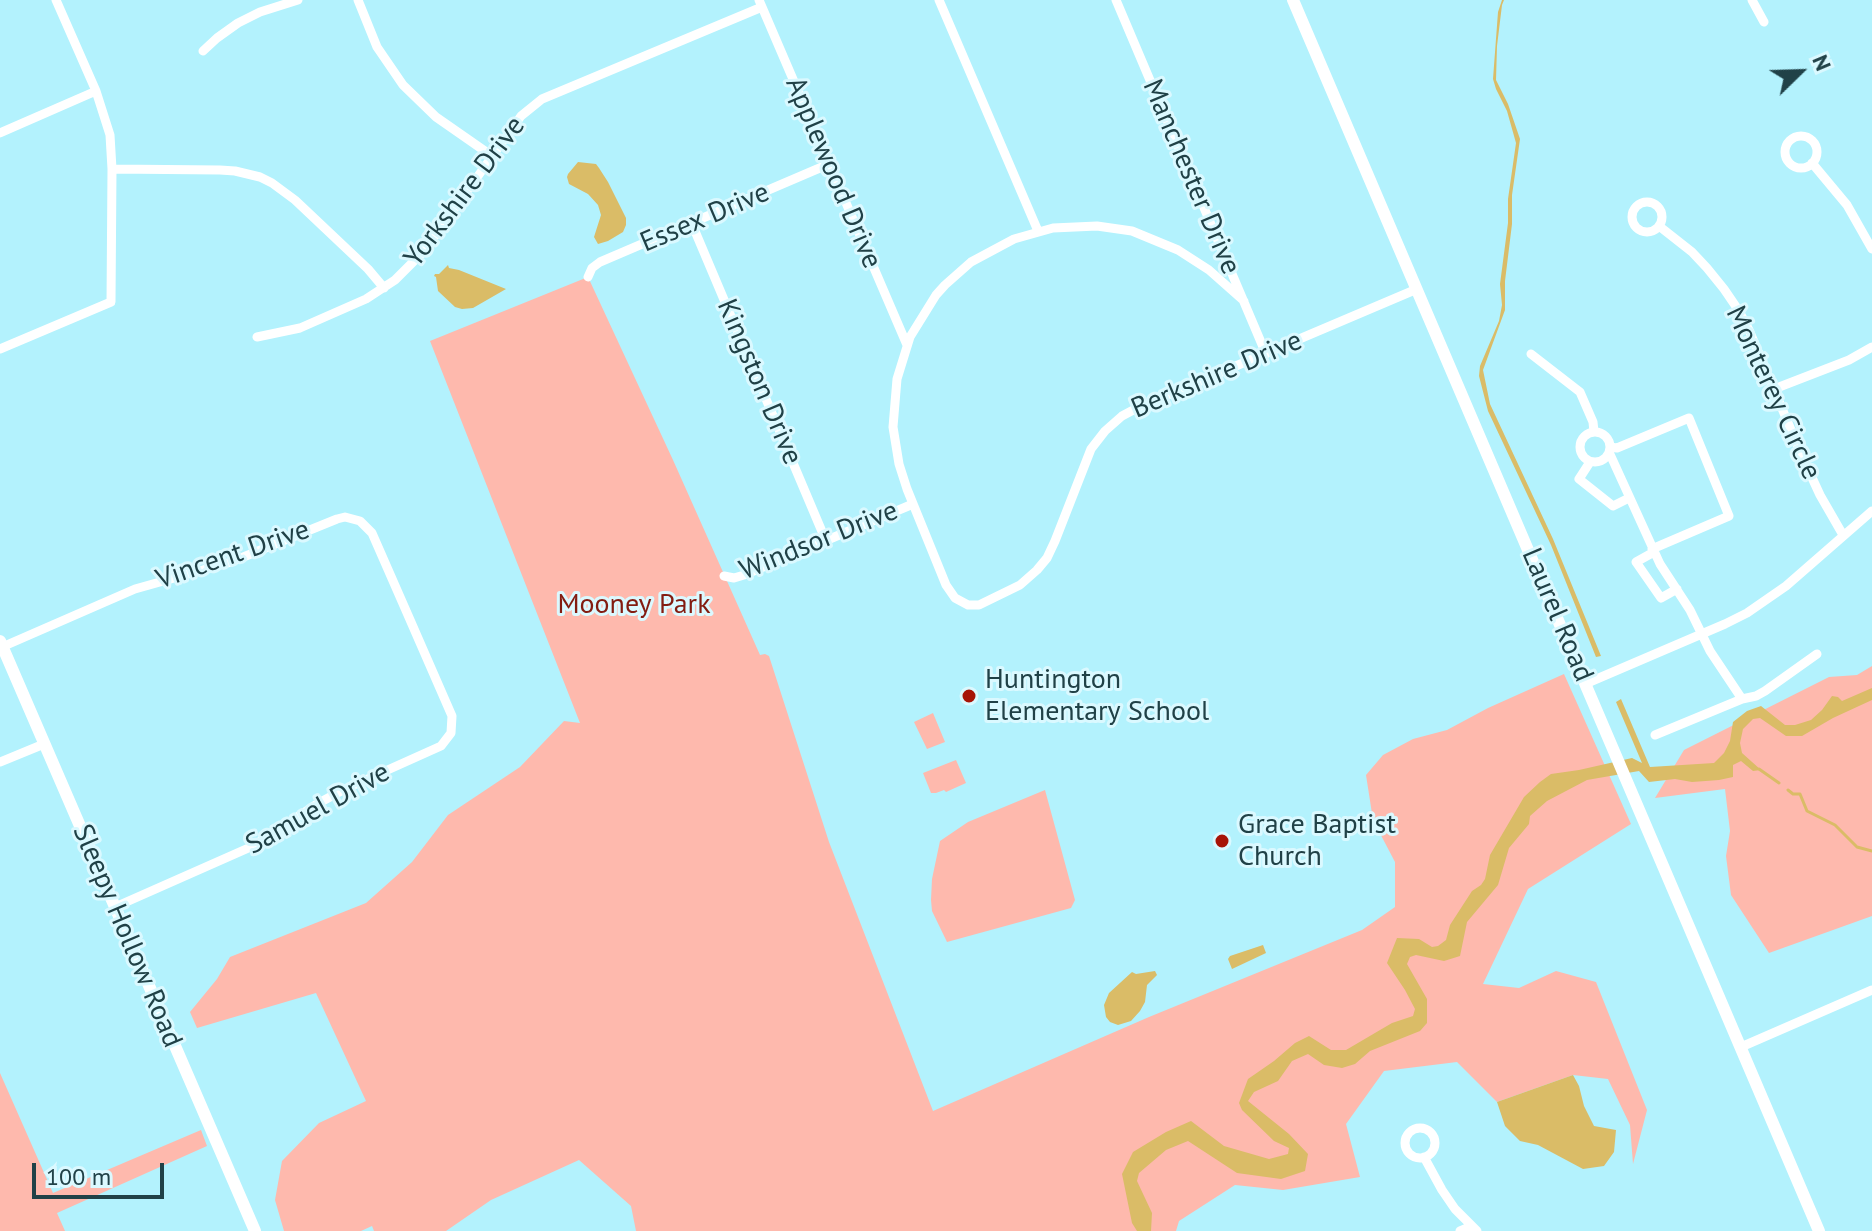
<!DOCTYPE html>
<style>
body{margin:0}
#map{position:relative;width:1872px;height:1231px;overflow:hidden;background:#b3f2fd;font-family:"PT Sans",sans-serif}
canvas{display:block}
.north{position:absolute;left:1760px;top:32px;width:80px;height:80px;-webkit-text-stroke:6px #dbf9ff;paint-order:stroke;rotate:67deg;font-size:22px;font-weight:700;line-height:32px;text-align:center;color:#204147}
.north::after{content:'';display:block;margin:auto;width:28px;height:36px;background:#204147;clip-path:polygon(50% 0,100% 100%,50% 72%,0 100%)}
.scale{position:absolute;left:32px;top:1163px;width:132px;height:36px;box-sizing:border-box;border:4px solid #204147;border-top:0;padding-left:10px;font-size:24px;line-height:28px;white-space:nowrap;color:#204147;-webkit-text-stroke:6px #dbf9ff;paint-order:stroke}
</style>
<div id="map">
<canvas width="1872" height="1231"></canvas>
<div class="north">N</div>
<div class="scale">100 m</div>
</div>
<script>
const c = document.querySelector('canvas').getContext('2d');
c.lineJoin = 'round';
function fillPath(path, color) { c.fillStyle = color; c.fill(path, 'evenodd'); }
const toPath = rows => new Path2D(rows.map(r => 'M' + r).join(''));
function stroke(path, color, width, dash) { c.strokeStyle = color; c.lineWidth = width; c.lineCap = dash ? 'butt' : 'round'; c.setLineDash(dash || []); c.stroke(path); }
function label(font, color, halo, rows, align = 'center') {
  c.font = font + ' "PT Sans",sans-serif'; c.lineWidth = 6; c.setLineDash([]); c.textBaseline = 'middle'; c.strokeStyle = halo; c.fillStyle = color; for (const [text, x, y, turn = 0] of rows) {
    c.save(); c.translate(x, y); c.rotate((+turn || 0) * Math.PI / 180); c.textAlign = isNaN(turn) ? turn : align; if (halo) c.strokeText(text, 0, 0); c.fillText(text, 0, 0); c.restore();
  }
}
fillPath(toPath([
 [588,277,673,460,760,655,765,654,769,656,829,842,933,1111,1149,1017,1362,930,1395,907,1395,862,1373,820,1366,775,1383,755,1413,739,1447,730,1488,708,1564,674,1631,824,1528,889,1483,984,1519,988,1556,971,1596,982,1647,1110,1633,1164,1630,1125,1608,1079,1573,1075,1497,1102,1457,1062,1384,1071,1346,1124,1360,1177,1283,1190,1235,1185,1179,1221,1176,1231,636,1231,631,1206,579,1160,491,1200,446,1231,374,1231,372,1226,361,1231,284,1231,275,1200,282,1161,319,1123,366,1101,316,993,197,1028,190,1012,217,979,230,957,366,903,412,862,448,815,520,767,564,721,580,723,430,341],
 [1872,666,1872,916,1769,953,1731,895,1726,856,1730,831,1725,789,1655,798,1684,750,1829,677,1857,675],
 [933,713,945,742,927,749,914,722],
 [956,760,966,783,946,792,944,790,936,793,931,793,923,773],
 [1045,790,1075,900,1071,908,947,942,932,911,931,900,932,879,940,841,968,822],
 [0,1073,53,1193,201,1130,207,1146,57,1213,65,1231,0,1231]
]), '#feb9ad');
fillPath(toPath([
 [1502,0,1504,0,1502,5,1497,46,1496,80,1508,104,1520,139,1512,195,1512,224,1505,281,1505,310,1483,370,1490,404,1553,539,1601,656,1596,657,1551,545,1488,411,1479,376,1480,366,1499,321,1502,305,1500,284,1508,223,1508,199,1516,143,1507,111,1496,89,1493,79,1498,12],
 [578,162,596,164,599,168,608,182,626,218,626,225,623,232,608,241,598,244,594,237,601,215,598,205,588,194,569,184,567,177,568,174],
 [448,265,449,268,459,270,506,289,473,308,462,309,455,307,438,291,436,277,434,276,435,274,439,274],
 [1872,688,1872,700,1833,718,1802,736,1786,736,1760,718,1753,719,1743,729,1740,743,1742,753,1761,770,1753,771,1741,761,1733,765,1733,777,1719,780,1692,782,1675,779,1649,782,1639,771,1587,780,1547,801,1530,816,1529,824,1509,848,1498,885,1467,922,1460,956,1444,961,1416,955,1410,957,1407,964,1427,999,1427,1023,1420,1031,1370,1051,1355,1064,1342,1068,1324,1065,1308,1054,1292,1061,1278,1081,1254,1092,1248,1101,1289,1134,1308,1154,1305,1171,1281,1179,1237,1173,1188,1141,1166,1150,1139,1173,1137,1181,1152,1213,1151,1231,1137,1231,1132,1223,1122,1174,1133,1152,1166,1132,1191,1121,1224,1146,1269,1159,1288,1154,1289,1148,1274,1141,1242,1110,1239,1103,1248,1079,1274,1061,1295,1043,1309,1036,1331,1050,1346,1050,1392,1023,1413,1016,1415,1009,1405,990,1387,963,1397,938,1419,939,1432,947,1438,946,1446,940,1450,925,1472,891,1481,885,1485,879,1490,855,1524,797,1540,782,1551,774,1579,770,1632,758,1642,763,1616,702,1621,699,1650,767,1714,763,1724,753,1730,741,1733,722,1747,711,1761,706,1785,725,1795,725,1811,720,1822,710,1832,696,1838,697,1842,701],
 [1263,945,1266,953,1232,969,1228,959,1230,956],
 [1155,971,1157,975,1147,985,1145,1002,1140,1011,1131,1021,1118,1025,1110,1022,1106,1017,1104,1005,1109,993,1132,972,1136,974],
 [1573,1075,1579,1086,1584,1106,1594,1126,1616,1130,1614,1152,1604,1166,1583,1169,1538,1145,1520,1141,1505,1126,1497,1102]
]), '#dabc67');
stroke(toPath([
 [1759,769,1779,783],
 [1788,790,1793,794,1800,794,1807,811,1835,825,1857,847,1872,851]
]), '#dabc67', 3);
stroke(toPath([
 [358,0,377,47,403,85,436,117,492,156],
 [759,0,907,345],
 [939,0,1038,231],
 [1116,0,1266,354],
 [1752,0,1764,22],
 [203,51,217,38,238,23,260,12,298,0],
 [0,133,96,91],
 '1785 152a16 16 0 1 1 32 0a16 16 0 1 1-32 0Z',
 [1812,163,1847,205,1872,249],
 [112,169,220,170,235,171,260,177,272,183,295,200,368,269,384,288],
 '1632 217a15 15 0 1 1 30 0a15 15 0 1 1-30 0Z',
 [692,224,826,541],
 [1659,226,1692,252,1707,268,1724,289,1739,311,1749,330,1802,456,1820,495,1843,535],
 [588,277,592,268,600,262,829,164],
 [1244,301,1209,270,1178,250,1132,231,1097,226,1053,228,1014,239,971,262,945,285,936,295,910,337,897,379,893,427,899,464,907,489,946,585,955,598,968,605,979,605,1020,585,1037,570,1047,558,1055,541,1091,449,1105,431,1122,416,1137,408,1417,289],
 [257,337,300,328,366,299,395,280,425,250,521,116,542,99,762,7],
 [0,349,111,302,112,169,110,135,96,91,56,0],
 [1531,354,1580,392,1593,422,1594,432],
 [1774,389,1849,360,1872,347],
 '1580 447a15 15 0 1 1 30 0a15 15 0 1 1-30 0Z',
 [1610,447,1617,448,1689,418,1729,516,1652,549],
 [1609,452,1660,564,1690,610,1710,651,1742,699,1655,735],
 [1590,462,1579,479,1613,506,1629,498],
 [1654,552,1636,562,1661,598,1677,589],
 [724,576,734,578,744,575,913,504],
 [2,647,135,589,231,562,337,519,345,517,360,521,372,533,411,622,452,716,451,733,441,746,343,790,317,804,253,846,115,907],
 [1585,684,1725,624,1747,613,1786,586,1872,511],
 [1742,699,1756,696,1765,691,1817,654],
 [0,762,44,744],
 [1741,1047,1872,990],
 '1405 1143a15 15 0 1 1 30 0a15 15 0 1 1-30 0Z',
 [1424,1157,1442,1190,1455,1209,1477,1231],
 [1460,1231,1472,1226]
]), '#fff', 9);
stroke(toPath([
 [1293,0,1819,1231],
 [0,641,255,1231]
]), '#fff', 12);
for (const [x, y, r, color] of [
 [969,696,8,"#a71407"],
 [1222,841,8,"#a71407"]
]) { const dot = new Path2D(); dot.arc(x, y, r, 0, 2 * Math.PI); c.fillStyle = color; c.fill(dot); stroke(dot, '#dbf9ff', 3); }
label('28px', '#204147', '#dbf9ff', [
 ["Applewood Drive",833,173,67],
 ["Manchester Drive",1191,177,67],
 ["Yorkshire Drive",465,192,-53],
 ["Essex Drive",705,218,-23],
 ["Berkshire Drive",1217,375,-23],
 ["Kingston Drive",759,382,67],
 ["Monterey Circle",1773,393,65],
 ["Windsor Drive",819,541,-22],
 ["Vincent Drive",233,555,-19],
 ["Laurel Road",1557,615,67],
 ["Samuel Drive",318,809,-29],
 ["Sleepy Hollow Road",127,936,67]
]);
label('28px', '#831c11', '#dbf9ff', [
 ["Mooney Park",634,605]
]);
label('28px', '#204147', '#dbf9ff', [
 ["Huntington",985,680],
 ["Elementary School",985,712],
 ["Grace Baptist",1238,825],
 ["Church",1238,857]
], 'left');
</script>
